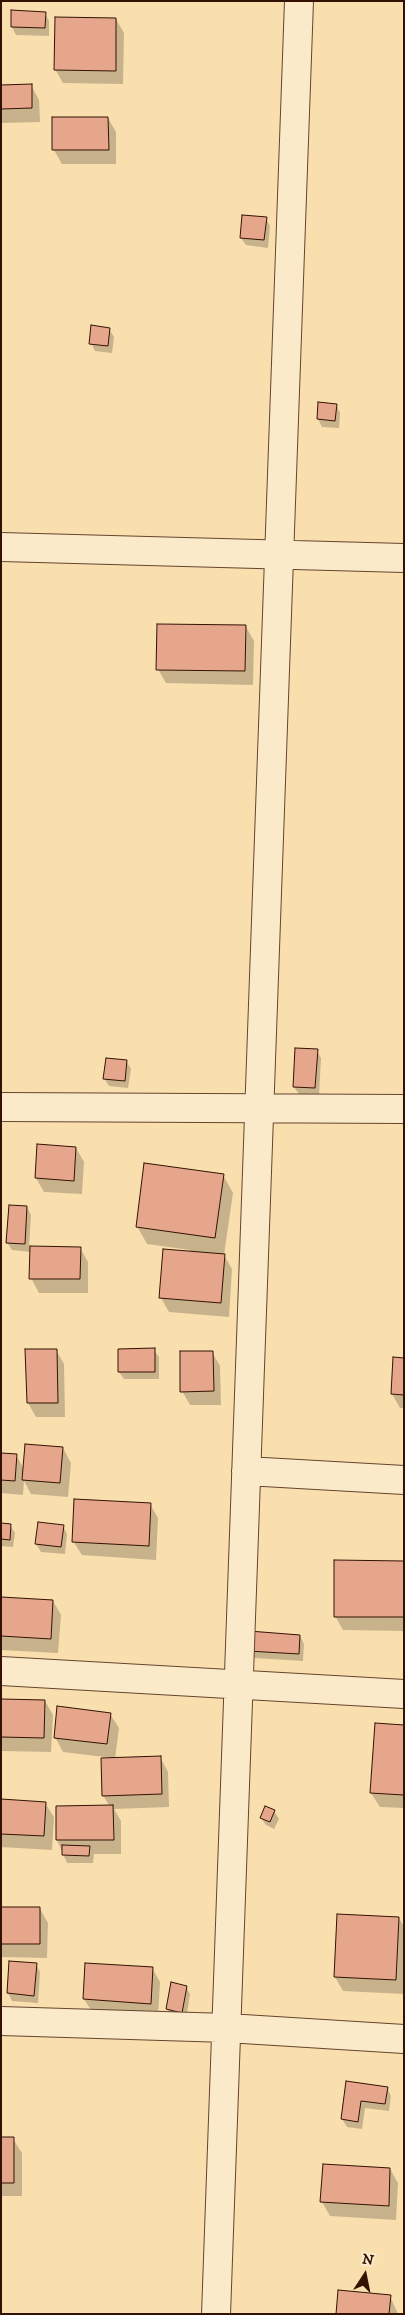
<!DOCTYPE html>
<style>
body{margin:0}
#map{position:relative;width:405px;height:2315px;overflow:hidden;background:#f9dfae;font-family:"IM FELL DW Pica",serif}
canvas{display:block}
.frame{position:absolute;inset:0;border:2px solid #331203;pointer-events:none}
.north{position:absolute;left:340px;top:2250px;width:50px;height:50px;-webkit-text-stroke:4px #fbeaca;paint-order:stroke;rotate:11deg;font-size:14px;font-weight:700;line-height:20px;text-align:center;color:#331203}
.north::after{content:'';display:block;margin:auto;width:18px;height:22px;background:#331203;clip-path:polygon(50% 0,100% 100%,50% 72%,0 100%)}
</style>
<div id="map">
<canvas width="405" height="2315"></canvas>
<div class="frame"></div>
<div class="north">N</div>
</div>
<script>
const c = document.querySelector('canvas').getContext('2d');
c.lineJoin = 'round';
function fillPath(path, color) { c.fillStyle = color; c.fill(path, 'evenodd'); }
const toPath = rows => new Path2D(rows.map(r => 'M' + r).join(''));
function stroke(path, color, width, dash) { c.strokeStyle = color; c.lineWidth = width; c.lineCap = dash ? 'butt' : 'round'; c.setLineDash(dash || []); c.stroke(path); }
fillPath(toPath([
 [12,12,45,13,49,21,49,36,16,35,12,27],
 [116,19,124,33,123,84,63,83,55,69],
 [31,85,39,100,40,122,1,123,1,86],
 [108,118,116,132,116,164,62,164,54,150],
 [266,219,270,226,268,248,246,245,241,238],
 [109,329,114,337,112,353,95,351,91,343],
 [336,405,340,413,339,428,322,427,318,419],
 [246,627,254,641,253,685,166,683,158,669],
 [317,1051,321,1058,319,1096,299,1094,294,1087],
 [127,1062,131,1069,128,1088,109,1086,104,1078],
 [76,1148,84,1162,82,1194,44,1192,36,1178],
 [223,1175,233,1193,224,1255,232,1269,229,1317,169,1312,161,1298,190,1250,147,1244,137,1226],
 [27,1207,31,1215,29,1247,80,1248,88,1262,88,1293,39,1293,31,1278,31,1252,12,1250,7,1242],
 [56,1350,64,1364,65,1417,36,1417,28,1403,27,1351],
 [154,1350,159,1357,159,1379,124,1379,119,1372],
 [212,1352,220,1366,221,1405,190,1405,182,1391],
 [404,1359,404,1408,400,1408,392,1394],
 [63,1448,71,1463,68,1497,31,1494,24,1481,23,1495,1,1493,1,1454,16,1455,24,1469],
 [150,1504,158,1518,156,1560,82,1555,73,1541],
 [1,1525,10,1525,15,1533,13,1547,1,1546],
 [63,1526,67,1534,65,1554,41,1552,36,1544],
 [404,1562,404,1631,343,1630,335,1616],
 [1,1598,53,1601,61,1615,58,1653,1,1650],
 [300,1636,304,1644,303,1661,254,1658,249,1650],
 [1,1700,45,1701,53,1715,51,1752,1,1751],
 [110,1714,119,1728,115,1759,160,1757,168,1772,169,1807,114,1809,121,1821,121,1854,94,1854,93,1863,67,1863,57,1840,110,1807,103,1795,113,1758,63,1752,55,1737],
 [404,1727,404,1808,380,1807,371,1793],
 [1,1800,45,1803,54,1817,52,1850,1,1847],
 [274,1811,279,1819,274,1829,266,1825,261,1818],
 [1,1908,40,1909,48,1923,47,1958,1,1957],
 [399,1918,404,1927,404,1994,343,1991,335,1977],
 [10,1962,36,1964,40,1972,38,2003,12,2001,8,1993],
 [152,1968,160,1982,158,2017,93,2013,84,1999],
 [186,1987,190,1994,186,2020,172,2017,167,2009],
 [347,2083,387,2088,391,2096,389,2111,365,2108,362,2129,347,2127,342,2119],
 [1,2139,13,2139,22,2153,22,2196,1,2196],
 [390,2169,398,2183,396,2220,330,2216,322,2202],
 [390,2296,398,2314,337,2314]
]), '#0003');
const building = toPath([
 [11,10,46,12,45,28,11,27,11,10],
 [55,17,116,18,116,71,54,70,55,17],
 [32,84,32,108,1,109,1,85,32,84],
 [52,117,108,117,109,150,52,150,52,117],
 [242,215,267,217,264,240,240,238,242,215],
 [91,325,110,328,108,346,89,344,91,325],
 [318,402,337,404,335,421,317,419,318,402],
 [157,624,246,625,245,671,156,670,157,624],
 [295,1048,318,1049,315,1088,293,1087,295,1048],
 [106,1058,127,1060,125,1081,103,1079,106,1058],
 [37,1144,76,1147,74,1181,35,1178,37,1144],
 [144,1163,224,1174,215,1238,136,1227,144,1163],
 [9,1205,27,1206,25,1244,6,1243,9,1205],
 [30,1246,81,1247,80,1279,29,1279,30,1246],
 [163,1249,225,1254,221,1303,159,1298,163,1249],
 [155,1348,155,1372,118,1372,118,1349,155,1348],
 [25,1349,57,1349,58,1403,27,1403,25,1349],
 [180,1351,213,1351,214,1391,180,1392,180,1351],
 [393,1357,404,1358,404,1395,391,1394,393,1357],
 [25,1444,63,1447,60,1483,22,1480,25,1444],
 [1,1453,17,1454,15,1481,1,1480,1,1453],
 [74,1499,151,1503,149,1546,72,1542,74,1499],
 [38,1522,64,1525,61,1547,35,1544,38,1522],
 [1,1523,11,1524,10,1540,1,1539,1,1523],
 [334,1560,404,1561,404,1617,334,1617,334,1560],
 [1,1597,53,1600,51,1639,1,1636,1,1597],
 [249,1631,300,1635,299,1654,248,1651,249,1631],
 [1,1699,45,1700,44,1738,1,1737,1,1699],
 [57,1706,111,1713,107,1744,54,1738,57,1706],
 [375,1723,404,1725,404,1795,370,1793,375,1723],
 [161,1756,162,1794,102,1796,101,1758,161,1756],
 [1,1799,46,1802,44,1836,1,1834,1,1799],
 [113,1805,114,1840,56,1840,56,1806,113,1805],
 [265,1806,275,1810,270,1822,260,1818,265,1806],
 [62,1845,90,1846,89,1856,62,1855,62,1845],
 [1,1907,40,1907,40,1944,1,1944,1,1907],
 [337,1914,399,1917,396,1980,334,1977,337,1914],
 [9,1961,37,1963,34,1996,7,1993,9,1961],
 [85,1963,153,1967,151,2004,83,1999,85,1963],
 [171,1982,187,1986,182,2013,166,2009,171,1982],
 [346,2081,388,2087,385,2104,361,2101,358,2122,341,2119,346,2081],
 [1,2137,14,2137,14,2183,1,2183,1,2137],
 [323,2164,390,2168,389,2206,320,2202,323,2164],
 [338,2290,391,2295,389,2314,336,2314,338,2290]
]);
fillPath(building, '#e5a68c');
stroke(building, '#331203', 1);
const street = toPath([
 [1,547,404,558],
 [1,1107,404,1109],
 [246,1471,404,1480],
 [1,1671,404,1694],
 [1,2021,227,2028,404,2039],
 [216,2314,299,1]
]);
stroke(street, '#64452e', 30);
stroke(street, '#fbeaca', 28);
</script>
